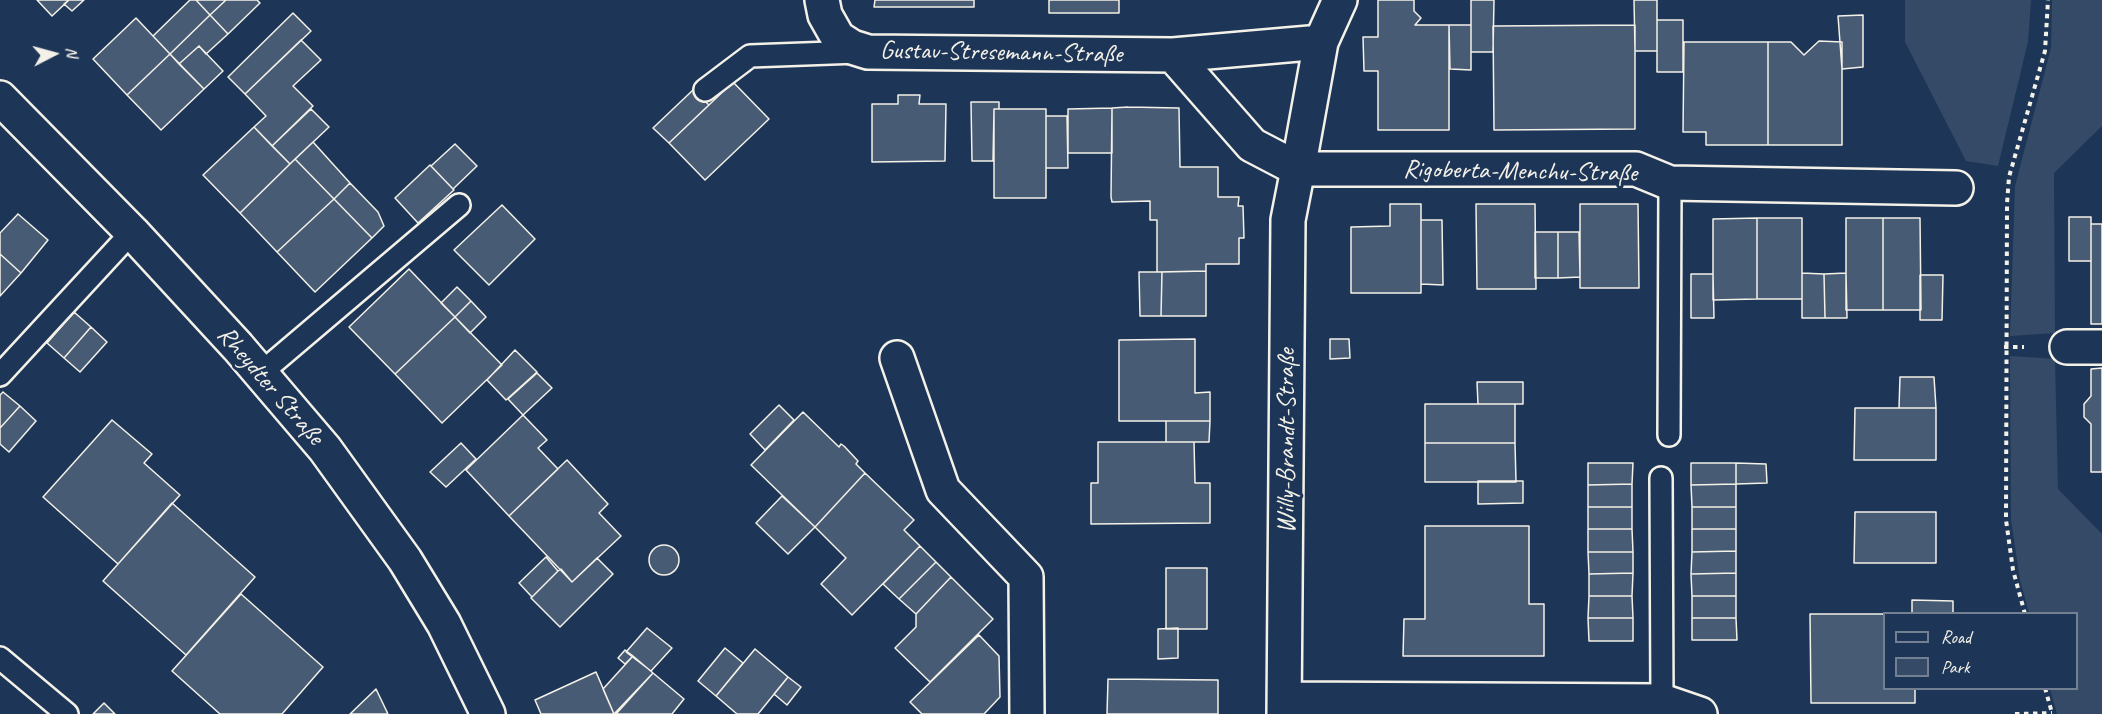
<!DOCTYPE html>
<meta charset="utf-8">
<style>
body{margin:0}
#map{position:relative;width:2102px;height:714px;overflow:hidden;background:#1d3557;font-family:Caveat,sans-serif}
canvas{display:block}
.legend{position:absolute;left:1883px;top:612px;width:195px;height:78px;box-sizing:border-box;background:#1d3557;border:2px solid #738091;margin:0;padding:8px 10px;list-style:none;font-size:18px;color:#f4f1e8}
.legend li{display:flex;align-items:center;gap:12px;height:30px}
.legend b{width:30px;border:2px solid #738091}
.north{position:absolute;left:24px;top:24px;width:60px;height:60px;-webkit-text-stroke:4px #1d3557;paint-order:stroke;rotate:84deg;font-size:16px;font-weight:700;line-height:24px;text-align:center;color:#f4f1e8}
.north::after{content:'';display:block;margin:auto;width:21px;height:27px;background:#f4f1e8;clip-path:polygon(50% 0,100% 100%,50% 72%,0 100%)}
</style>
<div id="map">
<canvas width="2102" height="714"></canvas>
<ul class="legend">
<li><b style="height:8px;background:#1d3557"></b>Road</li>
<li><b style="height:16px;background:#354a67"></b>Park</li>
</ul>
<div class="north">N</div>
</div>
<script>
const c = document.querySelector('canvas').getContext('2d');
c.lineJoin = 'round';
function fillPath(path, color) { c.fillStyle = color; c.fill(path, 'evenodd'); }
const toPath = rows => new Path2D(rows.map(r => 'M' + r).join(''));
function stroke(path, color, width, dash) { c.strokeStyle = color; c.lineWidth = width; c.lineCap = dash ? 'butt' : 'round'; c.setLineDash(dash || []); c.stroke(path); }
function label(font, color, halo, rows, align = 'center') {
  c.font = font + ' Caveat,sans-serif'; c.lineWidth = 6; c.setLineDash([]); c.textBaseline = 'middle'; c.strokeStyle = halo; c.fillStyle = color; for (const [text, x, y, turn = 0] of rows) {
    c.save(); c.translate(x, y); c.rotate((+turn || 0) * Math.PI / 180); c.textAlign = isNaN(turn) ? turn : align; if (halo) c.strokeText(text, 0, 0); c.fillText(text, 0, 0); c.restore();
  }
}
fillPath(toPath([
 [1905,0,2031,0,2028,42,1998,166,1966,161,1905,42],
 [2052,0,2102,0,2102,126,2054,173,2055,333,2010,336,2015,186,2051,48],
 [2010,356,2055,359,2058,489,2102,534,2102,714,2057,714,2050,689,2076,688,2076,614,2029,613,2020,580,2011,520]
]), '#354a67');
const building = toPath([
 [37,0,69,0,52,16,37,0],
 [69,0,84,0,72,11,64,4,69,0],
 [190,0,196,0,210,15,170,54,153,36,190,0],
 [196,0,226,0,210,15,196,0],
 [226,0,257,0,260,3,228,34,210,15,226,0],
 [875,0,974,0,974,7,874,7,875,0],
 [1049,0,1119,0,1119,13,1049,13,1049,0],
 [1378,0,1414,0,1414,11,1421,18,1415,25,1449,25,1449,130,1378,130,1378,71,1364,71,1363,37,1378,37,1378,0],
 [1471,0,1494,0,1493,52,1471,52,1471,0],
 [1634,0,1657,0,1657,51,1635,51,1634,0],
 [293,13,311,31,245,94,228,77,293,13],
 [210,15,228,34,206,54,199,46,179,64,170,54,210,15],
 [1863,15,1863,67,1842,69,1838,16,1863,15],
 [136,18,170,54,127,95,93,59,136,18],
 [1657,20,1683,20,1683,72,1657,72,1657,20],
 [1449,25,1471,25,1471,70,1450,69,1449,25],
 [1635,25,1635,129,1494,130,1493,26,1635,25],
 [301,40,321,60,293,86,313,106,272,146,254,127,266,116,245,94,301,40],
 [1819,41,1842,42,1842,145,1768,145,1768,42,1791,42,1804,55,1819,41],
 [1684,42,1768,42,1768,145,1706,145,1706,132,1683,132,1684,42],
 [199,46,223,71,204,89,179,64,199,46],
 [170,54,204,89,161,130,127,95,170,54],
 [733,82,769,119,705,180,669,143,733,82],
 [693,90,709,105,669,143,653,128,693,90],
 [898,95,920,95,919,104,946,104,945,161,872,162,872,104,898,104,898,95],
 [971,102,999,102,999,109,994,109,993,161,972,161,971,102],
 [1128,107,1179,108,1180,167,1218,167,1218,197,1239,197,1238,206,1243,206,1244,238,1239,238,1239,264,1206,264,1206,271,1157,272,1157,220,1150,220,1150,201,1112,202,1111,197,1112,108,1128,107],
 [1112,108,1112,153,1068,153,1068,109,1112,108],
 [311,109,329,127,290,164,272,146,311,109],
 [994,109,1046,109,1046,198,994,198,994,109],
 [1046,116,1067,116,1068,168,1046,168,1046,116],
 [254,127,290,164,240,213,203,175,254,127],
 [313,142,350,183,334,199,295,159,313,142],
 [455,144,477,166,453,189,431,166,455,144],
 [295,159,334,199,277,252,240,213,295,159],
 [430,165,454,190,418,223,395,198,430,165],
 [350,183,378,212,384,226,372,238,334,199,350,183],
 [334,199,372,238,315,292,277,252,334,199],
 [1390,204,1421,204,1421,293,1351,293,1351,227,1390,226,1390,204],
 [1476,204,1535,204,1536,289,1477,289,1476,204],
 [1580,204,1638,204,1639,288,1580,288,1580,204],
 [502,205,535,239,489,285,454,250,502,205],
 [18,214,48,240,21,273,0,254,0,233,18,214],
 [2069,217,2091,217,2091,261,2069,261,2069,217],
 [1757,218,1802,218,1802,299,1757,299,1757,218],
 [1757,218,1757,299,1713,300,1713,219,1757,218],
 [1846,218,1883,218,1883,310,1846,310,1846,218],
 [1883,218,1920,218,1921,310,1883,310,1883,218],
 [1421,220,1442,220,1443,285,1421,284,1421,220],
 [2091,224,2102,224,2102,324,2091,324,2091,224],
 [1535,232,1558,232,1558,278,1535,278,1535,232],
 [1558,232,1579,232,1580,277,1558,278,1558,232],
 [0,254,21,273,0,296,0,254],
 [409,269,455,317,395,374,349,327,409,269],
 [1206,271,1206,316,1161,316,1162,272,1206,271],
 [1139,272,1162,272,1161,316,1140,316,1139,272],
 [1802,273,1824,274,1825,318,1802,318,1802,273],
 [1846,273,1847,318,1825,318,1824,274,1846,273],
 [1691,274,1713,274,1714,318,1691,318,1691,274],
 [1920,275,1943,275,1942,320,1920,320,1920,275],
 [457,287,471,301,455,317,441,303,457,287],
 [471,301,486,317,470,333,455,317,471,301],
 [74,312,91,327,64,358,47,343,74,312],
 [455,317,502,365,442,423,395,374,455,317],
 [91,327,107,342,80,372,64,358,91,327],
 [1195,339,1195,393,1210,392,1210,421,1119,421,1119,340,1195,339],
 [1330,339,1349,339,1350,358,1330,359,1330,339],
 [515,350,537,372,506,400,487,380,515,350],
 [2102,368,2102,472,2091,472,2091,424,2084,417,2084,404,2091,396,2091,369,2102,368],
 [537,373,552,388,523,415,508,399,537,373],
 [1900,377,1934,377,1936,408,1899,408,1900,377],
 [1477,382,1523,382,1523,404,1478,404,1477,382],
 [3,392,20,406,0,428,0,395,3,392],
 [1425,404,1515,404,1515,443,1425,443,1425,404],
 [779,405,794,420,765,450,750,434,779,405],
 [20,406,36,421,9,452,0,444,0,428,20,406],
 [1855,408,1936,408,1936,460,1854,460,1855,408],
 [803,412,839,447,841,444,844,446,858,461,856,464,865,473,815,527,751,465,803,412],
 [523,415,547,440,538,448,558,469,509,516,466,470,523,415],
 [112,420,152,454,144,463,180,495,118,564,43,497,112,420],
 [1166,421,1210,421,1209,442,1166,442,1166,421],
 [1098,442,1194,442,1195,483,1210,483,1210,523,1091,524,1091,483,1098,483,1098,442],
 [461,443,476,459,446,487,430,472,461,443],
 [1425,443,1515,443,1516,482,1425,482,1425,443],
 [567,460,608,504,599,513,621,536,572,582,509,516,567,460],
 [1588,463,1633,463,1632,484,1588,485,1588,463],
 [1691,463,1736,463,1736,484,1691,485,1691,463],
 [1736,463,1766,464,1767,483,1736,484,1736,463],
 [865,473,914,520,904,530,920,546,852,615,821,584,846,558,815,527,865,473],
 [1478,481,1523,481,1523,503,1478,504,1478,481],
 [1632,484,1632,507,1588,507,1588,485,1632,484],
 [1736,484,1736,507,1692,507,1691,485,1736,484],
 [782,496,815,527,788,554,756,523,782,496],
 [172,503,255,577,186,655,103,581,172,503],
 [1588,507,1632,507,1632,529,1588,529,1588,507],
 [1692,507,1736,507,1736,529,1692,529,1692,507],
 [1855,512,1936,512,1936,563,1854,563,1855,512],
 [1425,526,1529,526,1529,604,1544,604,1544,656,1403,656,1404,619,1425,619,1425,526],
 [1588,529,1632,529,1633,552,1588,552,1588,529],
 [1692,529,1736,529,1736,551,1692,552,1692,529],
 '649 560a15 15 0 1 1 30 0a15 15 0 1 1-30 0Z',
 [920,546,936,562,899,599,883,584,920,546],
 [1736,551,1736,573,1691,574,1692,552,1736,551],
 [1588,552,1633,552,1633,573,1589,574,1588,552],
 [546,557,558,571,532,597,519,583,546,557],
 [597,558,613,574,560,627,531,598,558,571,561,569,572,582,597,558],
 [936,562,951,577,916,614,899,599,936,562],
 [1166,568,1207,568,1207,629,1166,629,1166,568],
 [1633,573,1632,596,1589,596,1589,574,1633,573],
 [1736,573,1736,596,1692,596,1691,574,1736,573],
 [951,577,993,619,930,682,895,648,916,627,916,614,951,577],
 [241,594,323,667,282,714,220,714,172,671,241,594],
 [1589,596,1632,596,1633,618,1588,618,1589,596],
 [1692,596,1736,596,1736,618,1692,618,1692,596],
 [1912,600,1953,601,1953,614,1912,614,1912,600],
 [1810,614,1884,614,1884,688,1915,688,1915,703,1811,703,1810,614],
 [1588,618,1633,618,1633,641,1589,641,1588,618],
 [1692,618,1736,618,1737,640,1692,640,1692,618],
 [647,628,672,648,651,671,626,652,647,628],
 [1178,628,1178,658,1158,659,1158,629,1178,628],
 [979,635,999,656,1000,697,984,714,922,714,910,702,979,635],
 [725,648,743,663,716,696,698,681,725,648],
 [755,649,788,677,758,714,737,714,716,696,755,649],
 [625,650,633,656,625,664,618,658,625,650],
 [633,656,653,673,614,714,603,689,633,656],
 [596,672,614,714,541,714,535,700,596,672],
 [653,673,684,699,672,714,616,714,653,673],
 [788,677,801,687,787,705,774,694,788,677],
 [1108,679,1218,680,1218,714,1107,714,1108,679],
 [376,689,388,714,350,714,376,689],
 [104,703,115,714,93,714,104,703]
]);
fillPath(building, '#485b74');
stroke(building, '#f4f1e8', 1.5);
const service = toPath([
 [705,90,750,56,858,52],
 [261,373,459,205],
 [0,375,132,232],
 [1669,435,1670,183],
 [1661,478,1662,701],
 [0,658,67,714]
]);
const minor = toPath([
 [822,0,825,15,838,38,852,47,868,52,1173,55],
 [1321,42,1340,0],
 [0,98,132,232,238,347,325,449,405,560,444,624,488,714],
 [2067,347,2102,347],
 [897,358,943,490,1026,577,1027,714],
 [1286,699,1662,701,1700,714],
 [1284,714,1288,220,1298,169,1321,42,1173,55,1252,145,1298,169,1636,169,1670,183,1956,188]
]);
stroke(service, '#f4f1e8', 26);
stroke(minor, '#f4f1e8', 38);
stroke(toPath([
 [2004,347,2024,347],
 [2025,614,2013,570,2006,520,2007,204,2009,177,2045,51,2048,0],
 [2045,688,2052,713],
 [2015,714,2052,713]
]), '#f4f1e8', 4, [4.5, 4.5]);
stroke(service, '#1d3557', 21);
stroke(minor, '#1d3557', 33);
label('26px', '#f4f1e8', '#1d3557', [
 ["Gustav-Stresemann-Straße",1001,53,1],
 ["Rigoberta-Menchu-Straße",1520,172,1],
 ["Rheydter Straße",270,386,49],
 ["Willy-Brandt-Straße",1287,441,-90]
]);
</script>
